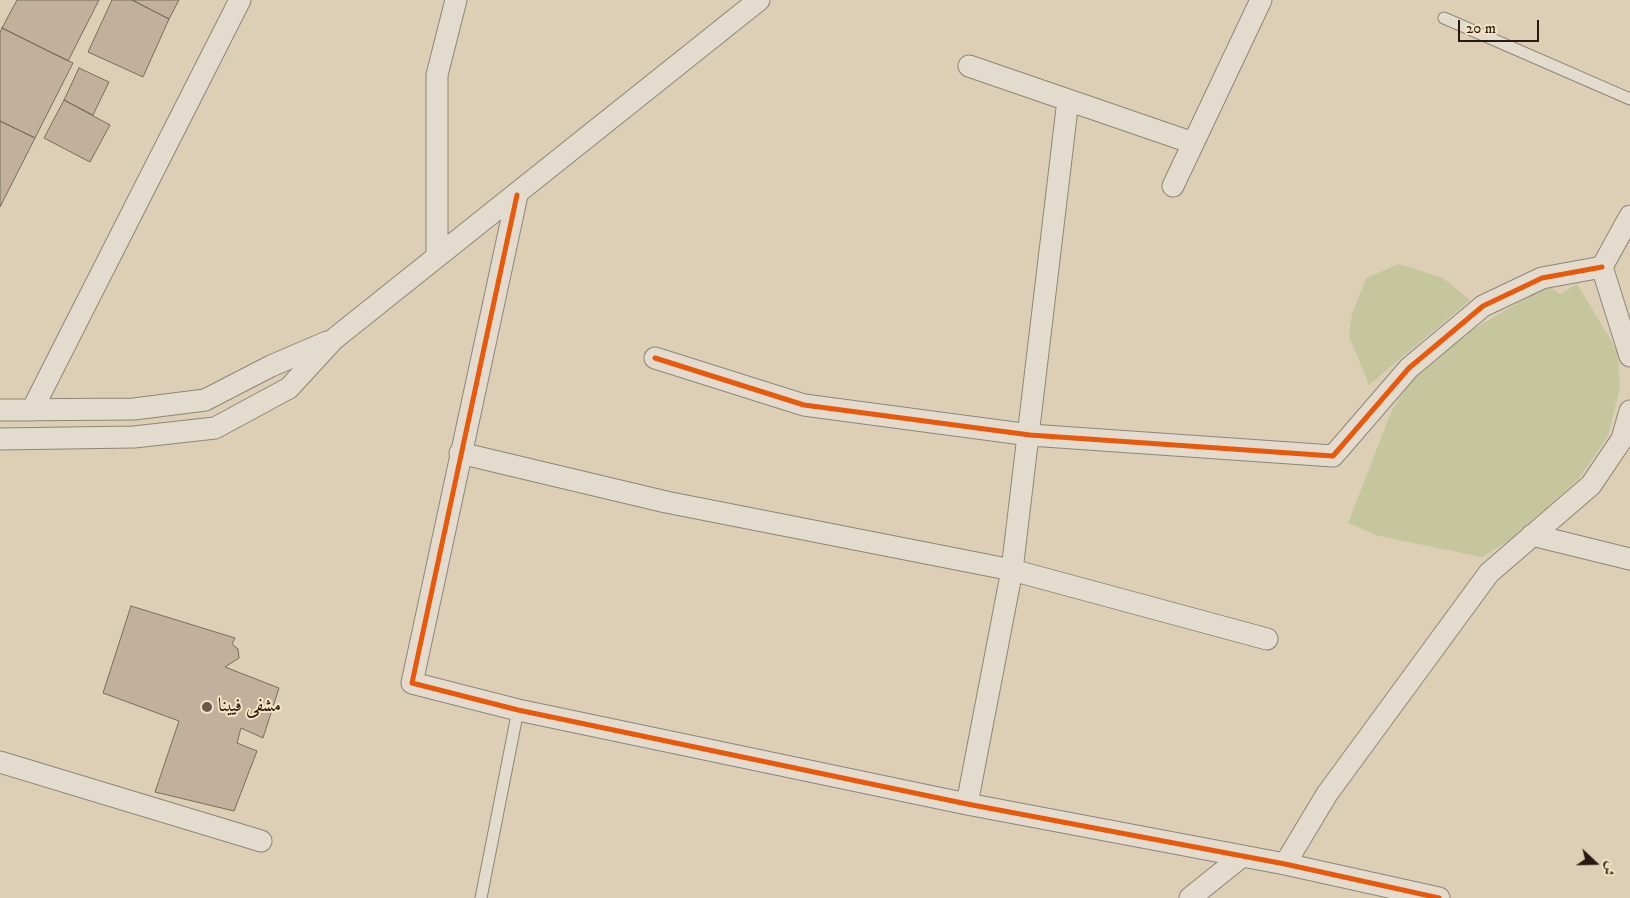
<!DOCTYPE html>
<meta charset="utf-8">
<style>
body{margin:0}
#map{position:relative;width:1630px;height:898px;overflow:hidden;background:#ddcfb5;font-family:"IM FELL DW Pica",Amiri,serif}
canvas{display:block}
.north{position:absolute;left:1570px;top:838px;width:50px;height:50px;-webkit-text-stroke:4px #f3e3c4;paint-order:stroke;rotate:111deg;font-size:14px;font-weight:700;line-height:20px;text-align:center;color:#291912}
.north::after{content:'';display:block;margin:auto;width:18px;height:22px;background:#291912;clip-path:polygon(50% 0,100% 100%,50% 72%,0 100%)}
.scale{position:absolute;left:1458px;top:20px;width:81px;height:22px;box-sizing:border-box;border:2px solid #291912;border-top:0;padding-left:6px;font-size:15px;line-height:18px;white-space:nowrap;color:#291912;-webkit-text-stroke:4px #f3e3c4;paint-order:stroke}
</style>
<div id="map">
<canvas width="1630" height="898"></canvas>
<div class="north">ش</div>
<div class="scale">20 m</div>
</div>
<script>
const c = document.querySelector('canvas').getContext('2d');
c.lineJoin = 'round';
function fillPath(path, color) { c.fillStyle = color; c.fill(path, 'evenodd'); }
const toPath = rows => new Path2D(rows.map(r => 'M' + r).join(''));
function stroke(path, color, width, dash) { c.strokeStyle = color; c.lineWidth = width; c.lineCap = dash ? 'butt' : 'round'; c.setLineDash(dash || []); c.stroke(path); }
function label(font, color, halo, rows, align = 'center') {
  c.font = font + ' "IM FELL DW Pica",Amiri,serif'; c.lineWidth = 4; c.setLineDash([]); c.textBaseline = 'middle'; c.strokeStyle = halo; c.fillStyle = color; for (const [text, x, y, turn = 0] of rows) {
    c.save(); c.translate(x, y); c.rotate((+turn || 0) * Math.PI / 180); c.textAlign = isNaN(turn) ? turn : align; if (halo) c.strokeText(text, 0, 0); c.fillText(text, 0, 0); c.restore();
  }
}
fillPath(toPath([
 [1399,264,1443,278,1470,300,1369,385,1349,336,1352,314,1366,278],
 [1577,284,1618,352,1620,387,1608,436,1578,480,1510,540,1482,557,1379,536,1348,523,1392,410,1414,377,1453,341,1548,285,1560,294]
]), '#c5c69e');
const building = toPath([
 [17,0,99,0,68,61,2,28,17,0],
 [112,0,132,0,169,19,143,77,88,52,112,0],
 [132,0,179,0,169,19,132,0],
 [2,28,73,63,35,138,0,121,0,33,2,28],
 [79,68,109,82,93,115,64,100,79,68],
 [64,100,110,125,90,162,44,138,64,100],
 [0,121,35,138,0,207,0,121],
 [131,606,235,638,232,644,238,649,239,658,225,667,279,688,263,738,241,728,237,743,257,751,234,811,155,792,179,721,103,693,131,606]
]);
fillPath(building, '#c2af9c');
stroke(building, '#766d5f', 1);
const service = toPath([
 [1444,18,1630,99],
 [481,898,518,710]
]);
const minor = toPath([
 [969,66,1193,143],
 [1173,186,1261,0],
 [517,195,412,683,518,710,967,804,1285,864,1439,898],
 [1630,216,1602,267,1630,356],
 [437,256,437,75,456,0],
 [655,358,804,405,1030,435,1333,456,1409,368,1483,306,1542,278,1602,267],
 [0,410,134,409,205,400,271,366,327,342],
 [32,410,240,0],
 [0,439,134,437,215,428,289,388,334,339,759,0],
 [460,453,666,502,1012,570,1267,639],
 [1532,535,1630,559],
 [0,762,261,841],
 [967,804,1012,570,1068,100],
 [1285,864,1327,794,1489,573,1591,485,1622,439,1630,411],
 [1190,898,1241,857]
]);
stroke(service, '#8f8576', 13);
stroke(minor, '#8f8576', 23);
stroke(service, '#e3dcce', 11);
stroke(minor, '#e3dcce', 21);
stroke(toPath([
 [517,195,412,683,518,710,967,804,1285,864,1439,898],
 [655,358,804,405,1030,435,1333,456,1409,368,1483,306,1542,278,1602,267]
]), '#e8590c', 5);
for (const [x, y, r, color] of [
 [207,707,6,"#68594b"]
]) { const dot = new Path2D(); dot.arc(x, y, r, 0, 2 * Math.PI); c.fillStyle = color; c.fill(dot); stroke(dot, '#f3e3c4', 2); }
label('19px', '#291912', '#f3e3c4', [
 ["مشفى فيينا",218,707]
], 'left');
</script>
